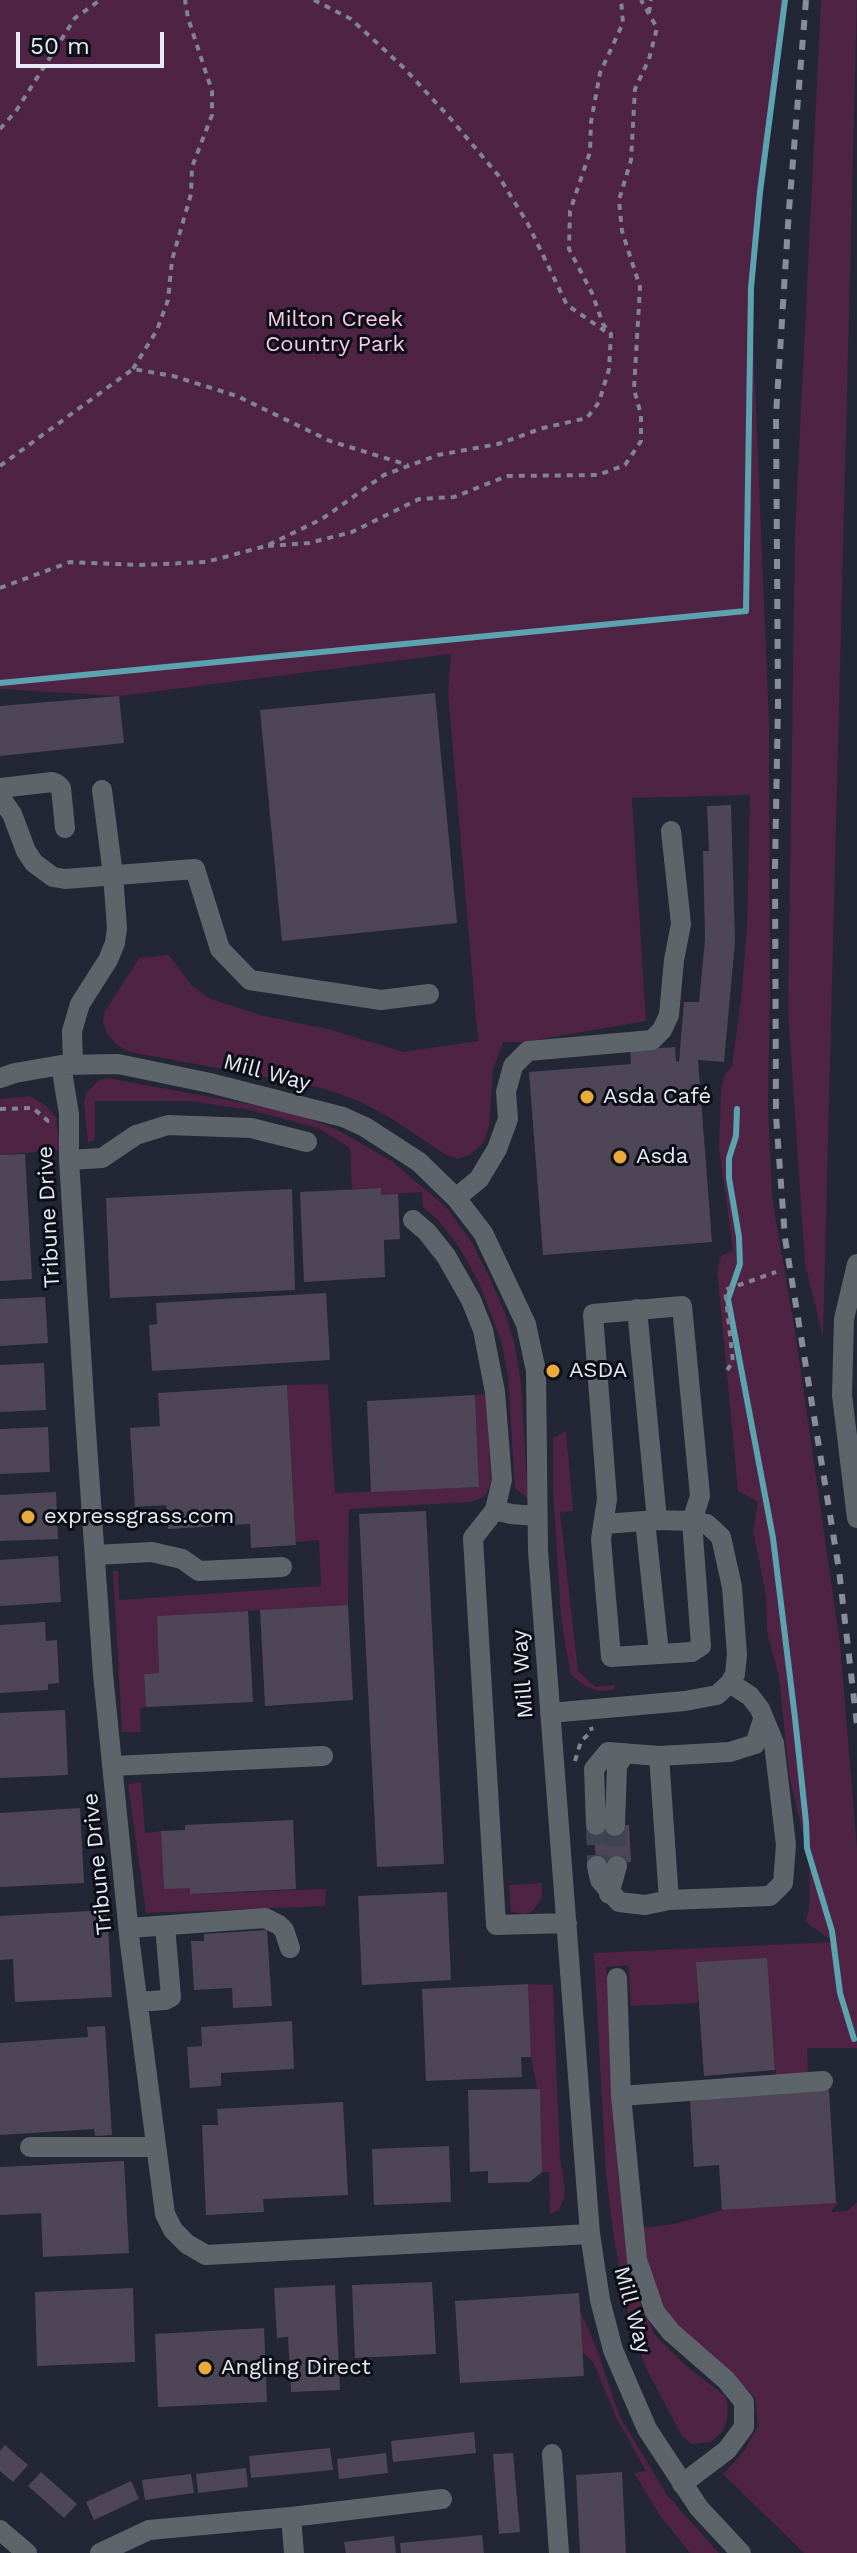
<!DOCTYPE html>
<meta charset="utf-8">
<style>
body{margin:0}
#map{position:relative;width:857px;height:2553px;overflow:hidden;background:#222635;font-family:"Work Sans",sans-serif}
canvas{display:block}
.scale{position:absolute;left:16px;top:32px;width:148px;height:36px;box-sizing:border-box;border:4px solid #e7eaf5;border-top:0;padding-left:10px;font-size:24px;line-height:28px;white-space:nowrap;color:#e7eaf5;-webkit-text-stroke:6px #0d0f16;paint-order:stroke}
</style>
<div id="map">
<canvas width="857" height="2553"></canvas>
<div class="scale">50 m</div>
</div>
<script>
const c = document.querySelector('canvas').getContext('2d');
c.lineJoin = 'round';
function fillPath(path, color) { c.fillStyle = color; c.fill(path, 'evenodd'); }
const toPath = rows => new Path2D(rows.map(r => 'M' + r).join(''));
function stroke(path, color, width, dash) { c.strokeStyle = color; c.lineWidth = width; c.lineCap = dash ? 'butt' : 'round'; c.setLineDash(dash || []); c.stroke(path); }
function label(font, color, halo, rows, align = 'center') {
  c.font = font + ' "Work Sans",sans-serif'; c.lineWidth = 6; c.setLineDash([]); c.textBaseline = 'middle'; c.strokeStyle = halo; c.fillStyle = color; for (const [text, x, y, turn = 0] of rows) {
    c.save(); c.translate(x, y); c.rotate((+turn || 0) * Math.PI / 180); c.textAlign = isNaN(turn) ? turn : align; if (halo) c.strokeText(text, 0, 0); c.fillText(text, 0, 0); c.restore();
  }
}
fillPath(toPath([
 [0,0,787,0,760,192,751,288,769,723,770,996,768,1102,772,1197,795,1331,840,1643,857,1848,857,2048,807,2048,808,2076,776,2078,766,1959,697,1962,698,2003,631,2006,628,1965,606,1967,611,2006,618,2173,628,2257,636,2293,655,2335,683,2363,725,2396,728,2406,727,2420,722,2432,711,2442,692,2444,682,2436,648,2372,636,2342,625,2300,614,2238,606,2175,594,1953,833,1942,806,1922,810,1901,809,1859,789,1775,779,1677,767,1633,766,1596,753,1530,758,1502,738,1491,717,1269,721,1256,733,1250,719,1148,721,1088,725,1074,732,1066,742,991,747,926,750,795,632,798,646,1021,524,1042,503,1042,493,1070,489,1127,483,1144,469,1155,458,1159,446,1155,394,1120,361,1102,329,1090,295,1082,129,1052,116,1044,108,1035,103,1023,104,1013,139,958,169,955,192,986,211,999,260,1015,332,1030,403,1052,478,1041,448,693,451,654,119,696,0,689],
 [821,0,857,0,823,1337,805,1265,788,1010,795,532],
 [107,1078,265,1107,293,1113,336,1129,392,1161,446,1207,471,1241,488,1274,505,1313,514,1341,521,1382,528,1499,515,1488,508,1377,502,1343,479,1283,459,1247,439,1221,423,1207,422,1192,381,1195,380,1188,352,1189,350,1149,347,1146,318,1128,251,1110,189,1101,95,1101,95,1137,93,1141,88,1142,84,1103,87,1092,98,1081],
 [30,1096,46,1106,56,1117,60,1150,0,1155,0,1099],
 [328,1384,335,1493,479,1487,475,1395,486,1394,491,1481,489,1489,484,1497,471,1502,349,1509,348,1605,157,1616,159,1673,144,1674,146,1707,140,1709,141,1732,122,1732,113,1571,118,1571,119,1600,321,1586,319,1540,296,1542,287,1385],
 [566,1431,573,1511,560,1512,578,1671,596,1687,615,1685,614,1690,598,1691,585,1686,571,1675,567,1655,561,1616,553,1489,553,1438],
 [141,1782,145,1833,161,1831,190,1888,190,1894,326,1889,325,1906,146,1913,128,1784],
 [542,1883,542,1898,533,1911,524,1915,511,1911,509,1885],
 [528,1984,553,1985,560,2158,565,2188,564,2198,559,2210,550,2214,549,2172,542,2172,540,2090,537,2089,531,2057],
 [839,2202,831,2212,847,2211,857,2202,857,2553,804,2553,723,2474,744,2451,758,2426,755,2398,740,2382,667,2317,646,2257,643,2228,675,2224,722,2210],
 [580,2310,598,2352,620,2417,667,2495,719,2553,690,2553,661,2517,634,2473,646,2471,617,2419,593,2362,582,2352]
]), '#4e2343');
stroke(toPath([
 [0,683,746,611,751,288,760,192,785,0],
 [737,1109,736,1136,729,1158,729,1178,739,1237,740,1264,728,1299,773,1538,795,1718,806,1822,807,1848,832,1931,840,1993,854,2039]
]), '#5ba3af', 6);
fillPath(toPath([
 [435,693,457,923,282,941,260,710],
 [119,696,124,743,0,756,0,706],
 [731,805,735,942,724,1062,698,1060,712,1242,543,1255,529,1072,631,1064,630,1050,675,1047,676,1061,679,1062,684,1002,699,1002,705,940,703,851,709,851,707,806],
 [25,1154,32,1279,0,1281,0,1155],
 [381,1188,381,1195,398,1194,400,1239,384,1240,385,1277,304,1282,300,1192],
 [292,1189,295,1290,110,1298,106,1198],
 [326,1293,330,1360,152,1371,149,1325,157,1324,156,1303],
 [45,1297,48,1343,0,1346,0,1299],
 [44,1363,46,1410,0,1412,0,1365],
 [287,1385,296,1545,251,1548,250,1524,168,1529,166,1505,135,1507,130,1428,160,1426,158,1393],
 [475,1395,479,1487,371,1492,367,1401],
 [48,1427,50,1472,0,1474,0,1429],
 [56,1492,58,1539,0,1541,0,1495],
 [426,1511,444,1864,377,1867,359,1514],
 [58,1556,61,1602,0,1606,0,1560],
 [348,1605,353,1700,265,1706,260,1610],
 [248,1611,253,1702,146,1707,144,1674,159,1673,157,1616],
 [45,1622,46,1641,57,1640,59,1683,48,1684,48,1690,0,1693,0,1625],
 [65,1710,68,1775,0,1778,0,1713],
 [80,1808,84,1883,0,1887,0,1813],
 [293,1820,296,1889,190,1894,190,1888,164,1889,161,1831,185,1830,185,1825],
 [629,1825,631,1862,596,1863,594,1827],
 [447,1892,451,1980,362,1985,358,1896],
 [107,1910,112,1997,15,2002,13,1959,0,1960,0,1916],
 [267,1930,272,2006,233,2008,232,1988,194,1990,191,1941,204,1941,204,1934],
 [767,1958,775,2070,704,2076,696,1962],
 [528,1984,531,2057,521,2057,522,2077,426,2081,422,1989],
 [292,2021,294,2069,221,2073,221,2086,190,2088,187,2047,202,2046,201,2027],
 [105,2026,112,2135,95,2136,94,2129,0,2135,0,2043,88,2037,87,2027],
 [540,2089,542,2172,530,2182,488,2183,488,2171,470,2172,468,2090],
 [829,2090,836,2203,722,2210,719,2165,694,2167,690,2099],
 [343,2102,348,2195,263,2199,264,2212,206,2215,202,2125,218,2125,217,2109],
 [449,2146,451,2202,374,2205,372,2149],
 [124,2161,129,2253,43,2257,41,2213,0,2215,0,2167],
 [432,2282,436,2354,355,2358,352,2285],
 [335,2285,340,2390,291,2392,288,2337,277,2338,274,2288],
 [133,2288,135,2362,37,2366,35,2292],
 [579,2293,584,2376,460,2383,455,2301],
 [264,2328,267,2402,158,2407,155,2334],
 [474,2432,476,2453,393,2462,391,2441],
 [5,2445,28,2465,13,2482,0,2471,0,2451],
 [330,2448,333,2470,251,2478,249,2456],
 [386,2453,388,2473,339,2479,337,2459],
 [513,2453,520,2532,499,2534,493,2454],
 [246,2468,248,2487,198,2493,196,2474],
 [41,2472,77,2504,64,2518,28,2486],
 [622,2472,626,2553,580,2553,576,2475],
 [191,2474,194,2493,145,2500,142,2480],
 [131,2481,139,2499,94,2520,86,2502],
 [482,2535,484,2553,401,2553,400,2543],
 [394,2536,396,2553,346,2553,344,2542]
]), '#4e4657');
stroke(toPath([
 [596,1825,597,1866],
 [615,1826,617,1866]
]), '#404352', 20, [20, 10]);
stroke(toPath([
 [314,0,351,19,404,68,450,118,498,175,528,224,567,305,605,331],
 [649,13,651,0],
 [0,129,16,111,75,18,100,0],
 [133,369,157,330,168,300,172,260,191,194,192,167,212,115,212,91,188,18,185,0],
 [0,466,133,369,173,376,237,396,330,441,408,465],
 [268,546,309,543,352,532,419,499,454,497,507,476,598,475,625,465,641,441,641,415,634,389,640,287,622,231,619,200,631,160,635,89,649,59,657,28,641,0],
 [0,588,70,562,139,565,206,562,266,546,322,519,384,475,438,455,498,444,543,428,587,418,599,402,609,369,611,334,603,324,592,293,569,249,570,211,590,152,591,122,600,73,623,23,621,0],
 [0,1109,33,1108,48,1121,52,1121],
 [727,1370,733,1362,725,1290,776,1272],
 [575,1761,581,1741,592,1731,591,1727]
]), '#818491', 4, [6, 6]);
stroke(toPath([
 [0,788,52,782,57,784,61,788,65,828],
 [0,797,12,814,26,851,34,863,53,877,65,879,195,869,220,949,250,980,381,1000,429,994],
 [73,1064,72,1031,80,1004,108,960,115,943,117,928,113,875,102,790],
 [61,1065,69,1114,69,1160,85,1416,103,1674,130,1944,165,2214,173,2230,187,2244,206,2255,590,2234],
 [0,1078,15,1073,61,1065,118,1064,210,1083,343,1117,365,1127,419,1162,456,1198,483,1233,526,1324,536,1371,538,1551,590,2234,600,2300,613,2350,647,2429,699,2508,741,2553],
 [69,1160,102,1158,136,1135,168,1125,251,1128,307,1142],
 [456,1198,479,1179,497,1149,508,1119,506,1092,513,1066,528,1051,652,1040,662,1030,669,1015,674,960,681,924,671,831],
 [413,1220,427,1232,446,1256,471,1300,483,1330,495,1392,502,1480,495,1510,473,1538,496,1925,567,1923],
 [857,1264,844,1319,842,1395,857,1518],
 [682,1306,700,1496,692,1521,701,1646,692,1652,611,1657,601,1539,607,1499,593,1314,682,1306],
 [637,1309,657,1520],
 [495,1510,511,1514,536,1516],
 [645,1521,659,1653],
 [95,1555,152,1552,182,1559,199,1571,282,1567],
 [550,1713,685,1701,717,1695,730,1683,735,1674,737,1655,732,1587,721,1537,707,1524,692,1521,657,1520,605,1524],
 [659,1756,669,1900],
 [113,1766,323,1756],
 [596,1825,594,1769,608,1752,659,1756,730,1752,755,1744,763,1720],
 [615,1826,617,1766,625,1753],
 [597,1866,600,1880,619,1902,645,1905,669,1900,770,1896,783,1883,786,1845,774,1743,760,1709,750,1696,730,1683],
 [609,1894,617,1866],
 [129,1928,265,1918,279,1925,284,1930,290,1948],
 [617,1978,621,2096,637,2260,655,2312,671,2332,726,2380,744,2402,744,2427,727,2450,682,2484],
 [138,2002,165,2000,171,1997,165,1926],
 [621,2096,823,2081],
 [30,2147,156,2147],
 [552,2454,559,2553],
 [291,2517,294,2553],
 [0,2530,27,2553],
 [100,2553,149,2530,291,2517,442,2499]
]), '#5d656a', 20);
stroke(toPath([
 [806,0,789,210,776,415,778,703,775,868,776,1116,785,1238,839,1570,857,1725]
]), '#898c99', 6, [10, 10]);
for (const [x, y, r, color] of [
 [587,1097,8,"#ebaa39"],
 [620,1157,8,"#ebaa39"],
 [553,1371,8,"#ebaa39"],
 [28,1517,8,"#ebaa39"],
 [205,2368,8,"#ebaa39"]
]) { const dot = new Path2D(); dot.arc(x, y, r, 0, 2 * Math.PI); c.fillStyle = color; c.fill(dot); stroke(dot, '#0d0f16', 3); }
label('22px', '#fac8ea', '#0d0f16', [
 ["Milton Creek",335,320],
 ["Country Park",335,345]
]);
label('22px', '#e7eaf5', '#0d0f16', [
 ["Mill Way",267,1073,15],
 ["Tribune Drive",49,1217,-93],
 ["Mill Way",523,1674,-94],
 ["Tribune Drive",98,1864,-96],
 ["Mill Way",632,2310,75]
]);
label('22px', '#e7eaf5', '#0d0f16', [
 ["Asda Café",603,1097],
 ["Asda",636,1157],
 ["ASDA",569,1371],
 ["expressgrass.com",44,1517],
 ["Angling Direct",221,2368]
], 'left');
</script>
